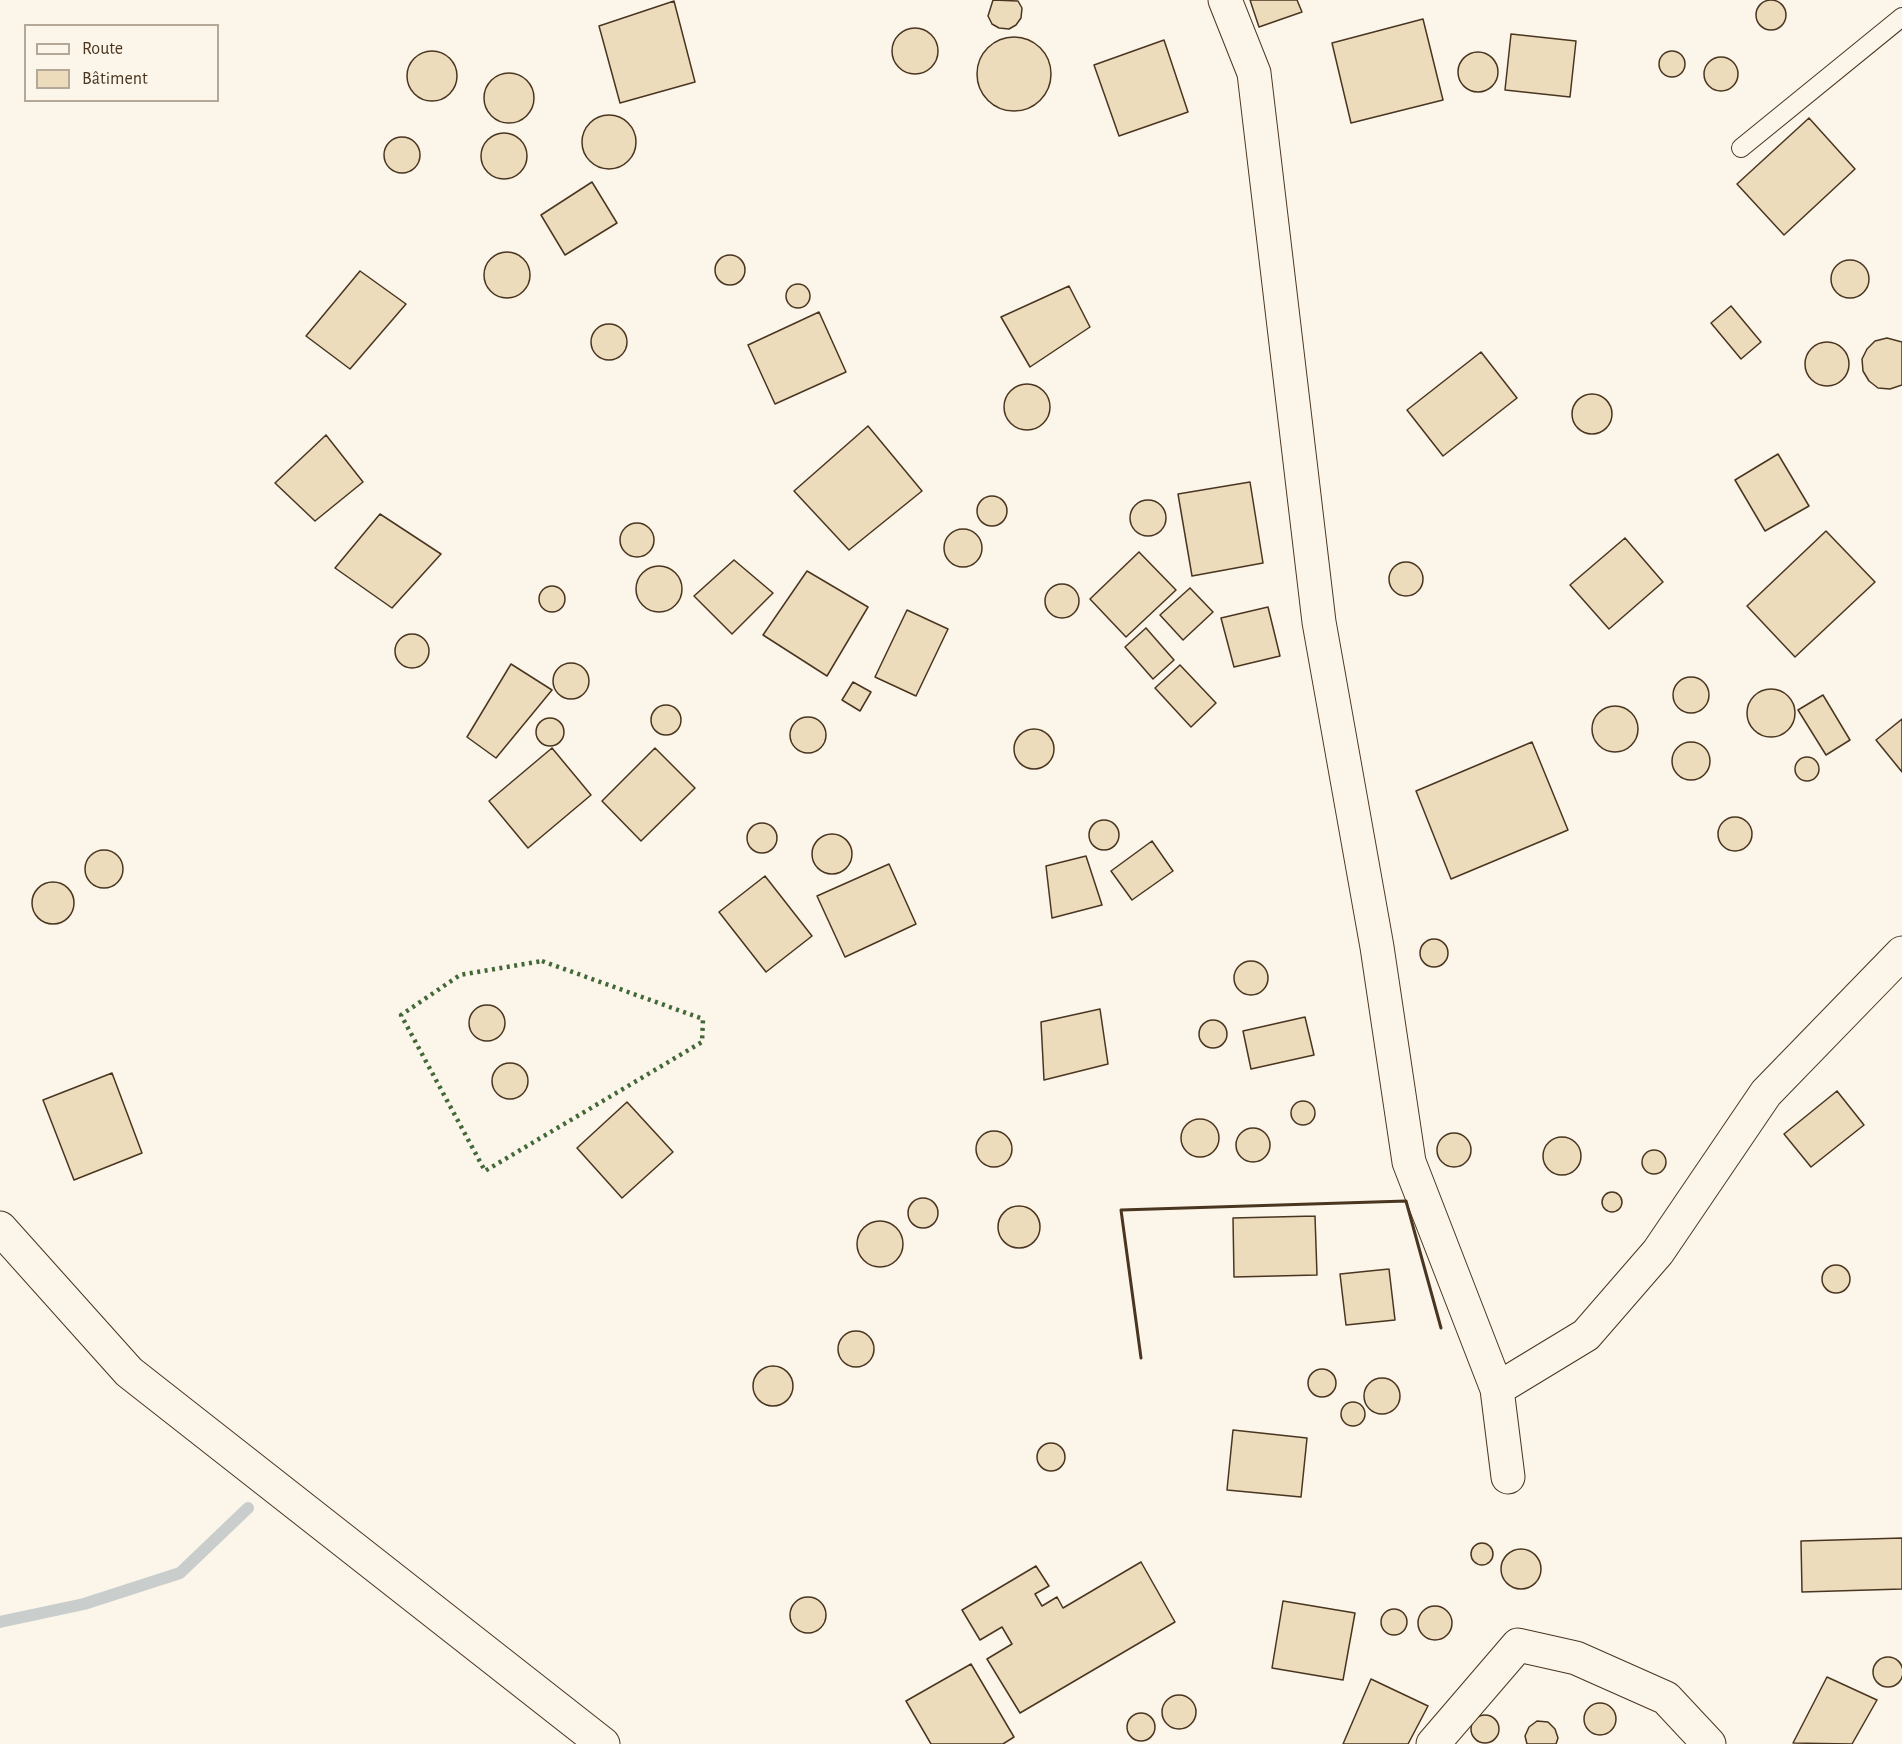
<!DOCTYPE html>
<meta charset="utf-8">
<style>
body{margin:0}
#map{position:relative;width:1902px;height:1744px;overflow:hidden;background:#fbf6e9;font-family:"Alegreya Sans",sans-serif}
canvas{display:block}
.legend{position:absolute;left:24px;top:24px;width:195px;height:78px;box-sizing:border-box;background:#fbf6e9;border:2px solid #b4a999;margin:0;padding:8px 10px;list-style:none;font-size:18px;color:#4a3520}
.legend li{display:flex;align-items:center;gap:12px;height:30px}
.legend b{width:30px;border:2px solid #b4a999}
</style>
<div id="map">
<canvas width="1902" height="1744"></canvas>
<ul class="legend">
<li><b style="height:8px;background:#fbf6e9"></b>Route</li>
<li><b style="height:16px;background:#ecdcbc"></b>Bâtiment</li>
</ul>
</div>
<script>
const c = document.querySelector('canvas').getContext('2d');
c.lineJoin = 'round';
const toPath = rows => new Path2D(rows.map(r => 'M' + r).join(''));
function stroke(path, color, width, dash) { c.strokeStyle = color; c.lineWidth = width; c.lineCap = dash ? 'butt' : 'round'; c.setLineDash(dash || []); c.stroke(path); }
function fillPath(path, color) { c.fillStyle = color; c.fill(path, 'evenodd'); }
stroke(toPath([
 [0,1622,84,1604,180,1573,248,1508]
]), '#c9cecd', 12);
const building = toPath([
 '1756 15a15 15 0 1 1 30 0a15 15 0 1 1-30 0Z',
 [993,0,1018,1,1022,8,1021,18,1016,25,1009,29,999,28,992,24,988,16,993,0],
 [1250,0,1297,0,1302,12,1259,27,1250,0],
 [674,1,695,82,620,103,599,26,674,1],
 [1423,19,1443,100,1351,123,1332,43,1423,19],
 '892 51a23 23 0 1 1 46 0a23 23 0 1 1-46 0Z',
 [1511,34,1576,41,1570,97,1505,90,1511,34],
 '977 74a37 37 0 1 1 74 0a37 37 0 1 1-74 0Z',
 [1164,40,1188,112,1119,136,1094,65,1164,40],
 '1659 64a13 13 0 1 1 26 0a13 13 0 1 1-26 0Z',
 '407 76a25 25 0 1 1 50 0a25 25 0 1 1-50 0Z',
 '1458 72a20 20 0 1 1 40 0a20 20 0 1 1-40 0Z',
 '1704 74a17 17 0 1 1 34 0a17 17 0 1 1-34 0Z',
 '484 98a25 25 0 1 1 50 0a25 25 0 1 1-50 0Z',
 '582 142a27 27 0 1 1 54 0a27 27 0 1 1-54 0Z',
 [1809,118,1855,169,1784,235,1737,184,1809,118],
 '481 156a23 23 0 1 1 46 0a23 23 0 1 1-46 0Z',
 '384 155a18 18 0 1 1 36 0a18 18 0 1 1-36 0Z',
 [592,182,617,223,565,255,541,215,592,182],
 '484 275a23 23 0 1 1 46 0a23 23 0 1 1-46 0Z',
 '715 270a15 15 0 1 1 30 0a15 15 0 1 1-30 0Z',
 '1831 279a19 19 0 1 1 38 0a19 19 0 1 1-38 0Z',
 [360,271,406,304,350,369,306,336,360,271],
 '786 296a12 12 0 1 1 24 0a12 12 0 1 1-24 0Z',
 [1069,286,1090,327,1030,367,1001,317,1069,286],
 [1731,306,1761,342,1741,359,1711,323,1731,306],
 [819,312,846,372,775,404,748,345,819,312],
 '591 342a18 18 0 1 1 36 0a18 18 0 1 1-36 0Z',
 [1887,338,1902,342,1902,385,1890,389,1878,388,1869,381,1863,371,1862,359,1867,349,1875,341,1887,338],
 '1805 364a22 22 0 1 1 44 0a22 22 0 1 1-44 0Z',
 [1481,352,1517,398,1443,456,1407,410,1481,352],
 '1004 407a23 23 0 1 1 46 0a23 23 0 1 1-46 0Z',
 '1572 414a20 20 0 1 1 40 0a20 20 0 1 1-40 0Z',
 [868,426,922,491,849,550,794,491,868,426],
 [326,435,363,482,315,521,275,483,326,435],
 [1778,454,1809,506,1765,531,1735,480,1778,454],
 [1250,482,1263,563,1192,576,1178,494,1250,482],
 '977 511a15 15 0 1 1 30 0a15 15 0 1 1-30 0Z',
 '1130 518a18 18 0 1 1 36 0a18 18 0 1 1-36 0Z',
 [380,514,441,554,392,608,335,568,380,514],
 '620 540a17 17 0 1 1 34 0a17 17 0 1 1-34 0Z',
 '944 548a19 19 0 1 1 38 0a19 19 0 1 1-38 0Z',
 [1826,531,1875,582,1795,657,1747,606,1826,531],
 [1625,538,1663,582,1609,629,1570,585,1625,538],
 [1139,552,1176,590,1126,637,1090,599,1139,552],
 [734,560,773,593,732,634,694,596,734,560],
 '1389 579a17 17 0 1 1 34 0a17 17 0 1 1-34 0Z',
 '636 589a23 23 0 1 1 46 0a23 23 0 1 1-46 0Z',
 [807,571,868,607,827,676,763,635,807,571],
 '1045 601a17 17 0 1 1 34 0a17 17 0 1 1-34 0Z',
 '539 599a13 13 0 1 1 26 0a13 13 0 1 1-26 0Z',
 [1190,588,1213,612,1183,640,1160,615,1190,588],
 [1268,607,1280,656,1234,667,1221,618,1268,607],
 [907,610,948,629,916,696,875,677,907,610],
 [1146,628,1174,660,1153,679,1125,647,1146,628],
 '395 651a17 17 0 1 1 34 0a17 17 0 1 1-34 0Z',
 '553 681a18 18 0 1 1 36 0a18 18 0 1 1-36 0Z',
 [511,664,552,690,496,758,467,737,511,664],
 [1180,665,1216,703,1191,727,1155,688,1180,665],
 '1673 695a18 18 0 1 1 36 0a18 18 0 1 1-36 0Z',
 [853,682,871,692,860,711,842,700,853,682],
 '1747 713a24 24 0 1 1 48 0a24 24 0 1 1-48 0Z',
 [1823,695,1850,740,1826,755,1798,710,1823,695],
 '651 720a15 15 0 1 1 30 0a15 15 0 1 1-30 0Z',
 '1592 729a23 23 0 1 1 46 0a23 23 0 1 1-46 0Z',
 '790 735a18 18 0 1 1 36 0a18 18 0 1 1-36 0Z',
 '536 732a14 14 0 1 1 28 0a14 14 0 1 1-28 0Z',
 [1902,719,1902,772,1876,740,1902,719],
 '1014 749a20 20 0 1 1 40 0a20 20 0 1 1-40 0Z',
 [1532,742,1568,830,1451,879,1416,791,1532,742],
 '1672 761a19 19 0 1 1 38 0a19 19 0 1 1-38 0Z',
 [552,748,591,795,528,848,489,801,552,748],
 [655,748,695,788,641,841,602,801,655,748],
 '1795 769a12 12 0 1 1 24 0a12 12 0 1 1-24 0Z',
 '1718 834a17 17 0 1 1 34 0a17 17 0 1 1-34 0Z',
 '1089 835a15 15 0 1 1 30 0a15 15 0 1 1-30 0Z',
 '747 838a15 15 0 1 1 30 0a15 15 0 1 1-30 0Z',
 '812 854a20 20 0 1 1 40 0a20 20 0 1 1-40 0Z',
 [1152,841,1173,871,1132,900,1111,871,1152,841],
 '85 869a19 19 0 1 1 38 0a19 19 0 1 1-38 0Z',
 [1086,856,1102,905,1052,918,1046,866,1086,856],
 [889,864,916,924,845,957,817,896,889,864],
 [765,876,812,936,766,972,719,912,765,876],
 '32 903a21 21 0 1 1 42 0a21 21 0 1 1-42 0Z',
 '1420 953a14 14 0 1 1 28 0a14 14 0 1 1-28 0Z',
 '1234 978a17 17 0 1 1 34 0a17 17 0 1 1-34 0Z',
 '469 1023a18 18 0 1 1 36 0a18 18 0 1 1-36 0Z',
 [1100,1009,1108,1064,1044,1080,1041,1022,1100,1009],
 [1305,1017,1314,1055,1251,1069,1243,1031,1305,1017],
 '1199 1034a14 14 0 1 1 28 0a14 14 0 1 1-28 0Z',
 '492 1081a18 18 0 1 1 36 0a18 18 0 1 1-36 0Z',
 [112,1073,142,1153,74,1180,43,1100,112,1073],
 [1837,1091,1864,1125,1811,1167,1784,1134,1837,1091],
 '1291 1113a12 12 0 1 1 24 0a12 12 0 1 1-24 0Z',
 [627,1102,673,1152,622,1198,577,1148,627,1102],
 '1181 1138a19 19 0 1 1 38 0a19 19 0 1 1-38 0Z',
 '1236 1145a17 17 0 1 1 34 0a17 17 0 1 1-34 0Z',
 '976 1149a18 18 0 1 1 36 0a18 18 0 1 1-36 0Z',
 '1437 1150a17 17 0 1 1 34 0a17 17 0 1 1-34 0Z',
 '1543 1156a19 19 0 1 1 38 0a19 19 0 1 1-38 0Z',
 '1642 1162a12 12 0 1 1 24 0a12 12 0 1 1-24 0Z',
 '1602 1202a10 10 0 1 1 20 0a10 10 0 1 1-20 0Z',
 '908 1213a15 15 0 1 1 30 0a15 15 0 1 1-30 0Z',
 '998 1227a21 21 0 1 1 42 0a21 21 0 1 1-42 0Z',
 [1315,1216,1317,1275,1234,1277,1233,1218,1315,1216],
 '857 1244a23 23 0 1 1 46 0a23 23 0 1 1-46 0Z',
 '1822 1279a14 14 0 1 1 28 0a14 14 0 1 1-28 0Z',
 [1389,1269,1395,1320,1346,1325,1340,1274,1389,1269],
 '838 1349a18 18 0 1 1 36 0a18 18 0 1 1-36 0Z',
 '753 1386a20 20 0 1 1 40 0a20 20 0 1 1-40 0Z',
 '1308 1383a14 14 0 1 1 28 0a14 14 0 1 1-28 0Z',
 '1364 1396a18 18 0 1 1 36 0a18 18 0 1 1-36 0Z',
 '1341 1414a12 12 0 1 1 24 0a12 12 0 1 1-24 0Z',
 [1233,1430,1307,1438,1301,1497,1227,1490,1233,1430],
 '1037 1457a14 14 0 1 1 28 0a14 14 0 1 1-28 0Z',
 [1902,1538,1902,1589,1802,1592,1801,1541,1902,1538],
 '1471 1554a11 11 0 1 1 22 0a11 11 0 1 1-22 0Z',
 '1501 1569a20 20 0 1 1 40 0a20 20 0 1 1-40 0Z',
 [1141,1562,1175,1622,1020,1713,987,1659,1012,1644,1002,1627,980,1640,962,1610,1036,1566,1049,1586,1035,1594,1042,1606,1057,1597,1063,1608,1141,1562],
 '790 1615a18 18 0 1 1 36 0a18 18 0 1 1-36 0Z',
 [1283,1601,1355,1613,1343,1680,1272,1668,1283,1601],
 '1418 1623a17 17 0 1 1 34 0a17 17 0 1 1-34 0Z',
 '1381 1622a13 13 0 1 1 26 0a13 13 0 1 1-26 0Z',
 '1873 1672a15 15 0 1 1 30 0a15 15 0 1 1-30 0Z',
 [971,1664,1014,1737,1003,1744,931,1744,906,1701,971,1664],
 [1827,1677,1877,1700,1852,1744,1793,1743,1827,1677],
 [1371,1679,1428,1706,1408,1744,1343,1744,1371,1679],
 '1162 1712a17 17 0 1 1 34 0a17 17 0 1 1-34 0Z',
 '1584 1719a16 16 0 1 1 32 0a16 16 0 1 1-32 0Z',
 '1127 1727a14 14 0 1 1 28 0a14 14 0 1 1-28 0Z',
 '1471 1729a14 14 0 1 1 28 0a14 14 0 1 1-28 0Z',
 [1537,1721,1548,1722,1555,1729,1558,1738,1556,1744,1527,1744,1525,1736,1529,1727,1537,1721]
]);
fillPath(building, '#ecdcbc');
stroke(building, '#4a3520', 1.5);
const service = toPath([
 [1741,148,1902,17]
]);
const minor = toPath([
 [1225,0,1254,73,1319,622,1377,947,1409,1162,1497,1389,1508,1477],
 [1497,1389,1586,1335,1658,1252,1766,1093,1902,953],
 [1433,1744,1518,1645,1576,1658,1666,1698,1709,1744]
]);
const primary = toPath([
 [0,1228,129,1372,603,1744]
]);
stroke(service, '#4a3520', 20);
stroke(minor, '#4a3520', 35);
stroke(primary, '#4a3520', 35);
stroke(service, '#fbf6e9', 18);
stroke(minor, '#fbf6e9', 33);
stroke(primary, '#fbf6e9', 33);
stroke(toPath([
 [542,961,703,1019,702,1042,485,1171,401,1015,460,975,542,961]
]), '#436837', 4.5, [3, 4.5]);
stroke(toPath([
 [1141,1358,1121,1210,1406,1201,1441,1328]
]), '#4a3520', 3);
</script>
